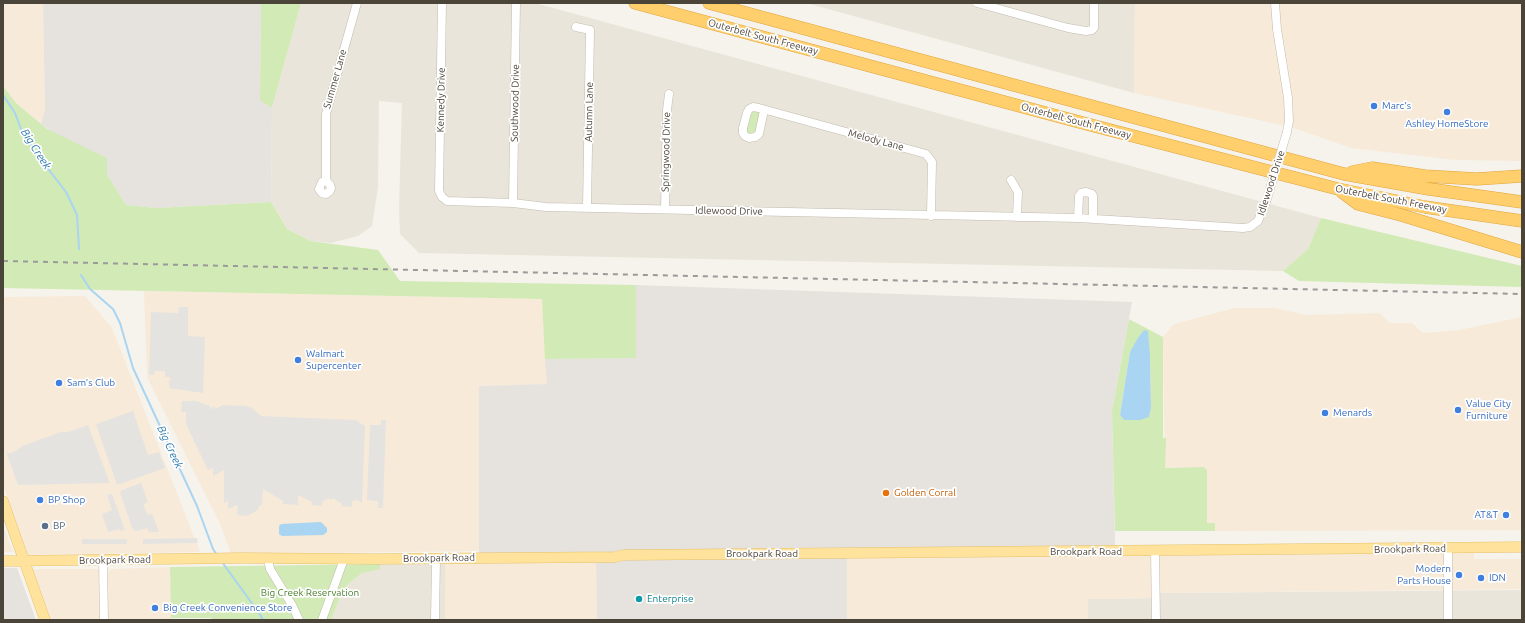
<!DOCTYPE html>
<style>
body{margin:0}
#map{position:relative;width:1525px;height:623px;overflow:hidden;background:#f6f3ec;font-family:Ubuntu,sans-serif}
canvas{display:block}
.frame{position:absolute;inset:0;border:4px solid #4b4439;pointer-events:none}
</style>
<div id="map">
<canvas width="1525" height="623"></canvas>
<div class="frame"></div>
</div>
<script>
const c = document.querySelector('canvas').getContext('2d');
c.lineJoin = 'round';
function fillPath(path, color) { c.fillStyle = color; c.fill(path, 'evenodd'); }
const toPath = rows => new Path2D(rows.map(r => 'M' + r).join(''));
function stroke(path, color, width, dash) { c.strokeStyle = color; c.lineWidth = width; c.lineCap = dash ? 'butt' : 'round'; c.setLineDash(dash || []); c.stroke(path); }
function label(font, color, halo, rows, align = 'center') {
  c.font = font + ' Ubuntu,sans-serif'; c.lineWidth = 3.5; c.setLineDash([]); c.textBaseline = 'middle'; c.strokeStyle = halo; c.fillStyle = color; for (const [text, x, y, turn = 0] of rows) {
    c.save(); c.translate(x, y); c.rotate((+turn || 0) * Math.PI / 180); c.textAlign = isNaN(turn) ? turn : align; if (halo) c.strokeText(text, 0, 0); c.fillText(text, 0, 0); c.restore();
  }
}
fillPath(toPath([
 [301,3,535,3,1321,218,1308,249,1283,271,419,253,400,234,399,209,402,103,379,101,378,187,372,226,358,236,331,243,310,241,287,229,271,202,272,108],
 [806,3,1135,3,1134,93],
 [445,563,445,620,331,620,339,600,347,585,362,573,380,564],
 [1522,590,1522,620,1088,620,1088,599,1156,598,1156,593]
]), '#eae5da');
fillPath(toPath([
 [3,3,43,3,45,109,41,124,16,103,3,86],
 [1135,3,1522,3,1522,161,1456,160,1351,148,1291,127,1134,93],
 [144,291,542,299,547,384,479,386,479,551,231,554,221,526,147,377],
 [85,296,112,328,200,552,26,555,3,484,3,297],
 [1235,308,1275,308,1306,315,1380,313,1390,323,1412,323,1423,333,1459,330,1522,317,1522,530,1215,531,1214,524,1207,523,1204,467,1165,468,1163,337,1174,324],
 [3,525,13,552,3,552],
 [1474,552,1474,562,1475,559,1522,559,1522,589,1156,593,1156,598,1088,599,1088,620,847,620,847,557],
 [596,559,597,620,445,620,445,563],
 [170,567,171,620,108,620,107,575,110,570,112,569],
 [31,569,101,569,101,620,47,620]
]), '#f7ead8');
fillPath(toPath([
 [43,3,261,3,260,99,272,108,271,202,157,208,126,205,107,174,41,124,45,109],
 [636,285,1132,302,1112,411,1115,546,479,554,479,386,547,384,545,359,636,358],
 [847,557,847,620,597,620,596,559],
 [3,568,17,568,36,620,3,620]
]), '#e6e2dd');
fillPath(toPath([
 [261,3,301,3,272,108,260,100],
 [3,86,16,103,47,129,107,158,107,174,126,205,157,208,271,202,287,229,310,241,378,250,400,281,636,285,636,358,545,359,542,299,3,288],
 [753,109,759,112,760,116,755,133,751,135,746,134,748,114],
 [1321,218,1522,266,1522,287,1299,281,1283,271,1308,249],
 [1129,319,1163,337,1163,438,1166,438,1165,468,1204,467,1207,470,1207,523,1215,523,1215,531,1115,531,1112,411],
 [1130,352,1150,357,1151,408,1149,417,1124,420,1120,415],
 [380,564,380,569,362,573,347,585,339,600,331,620,212,620,212,618,171,618,170,567]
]), '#d2eab5');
fillPath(toPath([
 [179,307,188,307,188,336,205,337,203,393,169,388,170,377,165,377,165,371,155,371,154,375,149,375,151,312,178,313],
 [193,400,210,406,211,409,215,406,215,409,223,405,246,406,252,408,261,416,355,420,365,426,362,503,357,500,352,501,352,507,342,506,342,504,333,498,332,500,328,498,327,499,322,502,322,506,312,505,312,502,298,495,298,505,283,504,283,501,263,489,262,504,258,507,258,510,247,516,237,515,238,505,228,509,228,501,224,503,224,470,213,476,213,468,208,470,186,424,186,412,181,412,182,401,193,401],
 [133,411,148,455,159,452,165,468,117,485,96,424],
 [381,420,386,420,383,508,378,508,378,501,367,500,370,425,381,425],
 [88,425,109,481,109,483,18,485,7,454,16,451,22,446,61,432,68,432],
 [141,483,148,502,144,504,144,507,148,515,152,514,159,532,149,532,147,528,137,531,133,530,120,493,122,490],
 [112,494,125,530,120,531,119,529,108,532,102,514,112,510,107,495],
 [197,538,198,543,143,544,143,539],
 [82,539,125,539,128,540,126,544,82,544]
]), '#e5e3e0');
fillPath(toPath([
 [1144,330,1148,331,1150,357,1151,408,1149,417,1140,420,1124,420,1120,415,1130,352,1138,338],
 [321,522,327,528,327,532,323,535,282,536,279,534,279,526,281,524]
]), '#a9d4f2');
stroke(toPath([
 [3,95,15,113,21,129,39,157,66,192,77,215,79,249],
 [81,275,90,289,113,309,120,323,133,368,197,506,213,549,217,555],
 [222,562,259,613,263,620]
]), '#a9d4f2', 2);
const minor = toPath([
 [442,3,439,191,442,197,447,201,513,203,546,207,1078,218,1243,228,1250,227,1258,221,1266,202],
 [977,3,1068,28,1086,31,1092,30,1094,28,1094,3],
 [1275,3,1277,29,1288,98,1289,121,1287,132],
 [576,27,590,30,587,208],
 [764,110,759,134,755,137,749,138,745,136,743,133,743,128,747,113,749,109,753,107,759,108,926,154,932,162,931,216],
 [326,180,322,182,319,189,322,193,326,194,330,191,331,188,330,185,326,180,326,114,357,3],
 [1011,180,1018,192,1017,217],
 [513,203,516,3],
 [665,209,667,110,669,94],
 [1078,218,1079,196,1081,193,1086,192,1092,194,1093,196,1093,219],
 [1448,548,1448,620],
 [1155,551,1156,620],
 [268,559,270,569,292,605,299,620],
 [103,560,104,620],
 [322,620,344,559],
 [435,620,436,558]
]);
const major = toPath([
 [3,501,45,620],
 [3,561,242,558,375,559,615,557,624,555,1522,547]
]);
const highway = toPath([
 [635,3,1083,123,1338,189,1425,207,1522,221],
 [709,3,1344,174,1429,189,1522,202],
 [1352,172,1372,168,1425,176,1477,179,1522,176],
 [1342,192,1358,204,1401,215,1522,252]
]);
stroke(minor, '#c2bbae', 9);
stroke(major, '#e6c16a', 11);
stroke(highway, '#e0a43c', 13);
stroke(minor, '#fff', 8);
stroke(major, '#ffe39c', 10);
stroke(highway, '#ffcf6e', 12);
stroke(toPath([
 [3,261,1522,294]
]), '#9a9a9a', 2, [5, 5]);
const minorBridge = toPath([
 [1266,202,1287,132]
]);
stroke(minorBridge, '#c2bbae', 9, []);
stroke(minorBridge, '#fff', 8);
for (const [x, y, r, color] of [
 [1374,106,4,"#3f7fe0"],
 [1447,112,4,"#3f7fe0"],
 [298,360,4,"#3f7fe0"],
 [59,383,4,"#3f7fe0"],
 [1458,410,4,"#3f7fe0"],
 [1325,413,4,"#3f7fe0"],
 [886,493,4,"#e8710a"],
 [40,500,4,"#3f7fe0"],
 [1506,515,4,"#3f7fe0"],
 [45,526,4,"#5c6f8a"],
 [1459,575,4,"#3f7fe0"],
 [1481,578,4,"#3f7fe0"],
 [639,599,4,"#0f9aa8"],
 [155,608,4,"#3f7fe0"]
]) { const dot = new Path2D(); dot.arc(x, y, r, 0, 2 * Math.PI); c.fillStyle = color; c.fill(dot); stroke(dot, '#fff', 1.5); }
label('10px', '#4b4439', '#fff', [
 ["Outerbelt South Freeway",763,37,15],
 ["Summer Lane",335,79,-74],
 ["Kennedy Drive",441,100,-89],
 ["Southwood Drive",515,103,-89],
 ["Autumn Lane",589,112,-89],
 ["Outerbelt South Freeway",1076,121,15],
 ["Melody Lane",876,140,15],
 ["Springwood Drive",666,152,-89],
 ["Idlewood Drive",1271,183,-72],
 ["Outerbelt South Freeway",1391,199,11],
 ["Idlewood Drive",729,211,1],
 ["Brookpark Road",1410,549,-1],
 ["Brookpark Road",1086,552],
 ["Brookpark Road",762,554],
 ["Brookpark Road",439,558,-1],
 ["Brookpark Road",115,560,-1]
]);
label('10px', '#366cbe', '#fff', [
 ["Marc's",1382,106],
 ["Ashley HomeStore",1447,124,"center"],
 ["Walmart",306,354],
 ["Supercenter",306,366],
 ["Sam's Club",67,383],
 ["Value City",1466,404],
 ["Furniture",1466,416],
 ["Menards",1333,413],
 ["BP Shop",48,500],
 ["AT&T",1498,515,"right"],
 ["Modern",1451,569,"right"],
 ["Parts House",1451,581,"right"],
 ["IDN",1489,578],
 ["Big Creek Convenience Store",163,608]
], 'left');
label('10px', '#c56008', '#fff', [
 ["Golden Corral",894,493]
], 'left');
label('10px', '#4e5e75', '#fff', [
 ["BP",53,526]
], 'left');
label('10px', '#4a7f2a', '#fff', [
 ["Big Creek Reservation",310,593]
]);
label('10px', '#0d838f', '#fff', [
 ["Enterprise",647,599]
], 'left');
label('italic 11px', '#2e7ab2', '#fff', [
 ["Big Creek",36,149,57],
 ["Big Creek",170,447,65]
]);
</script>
